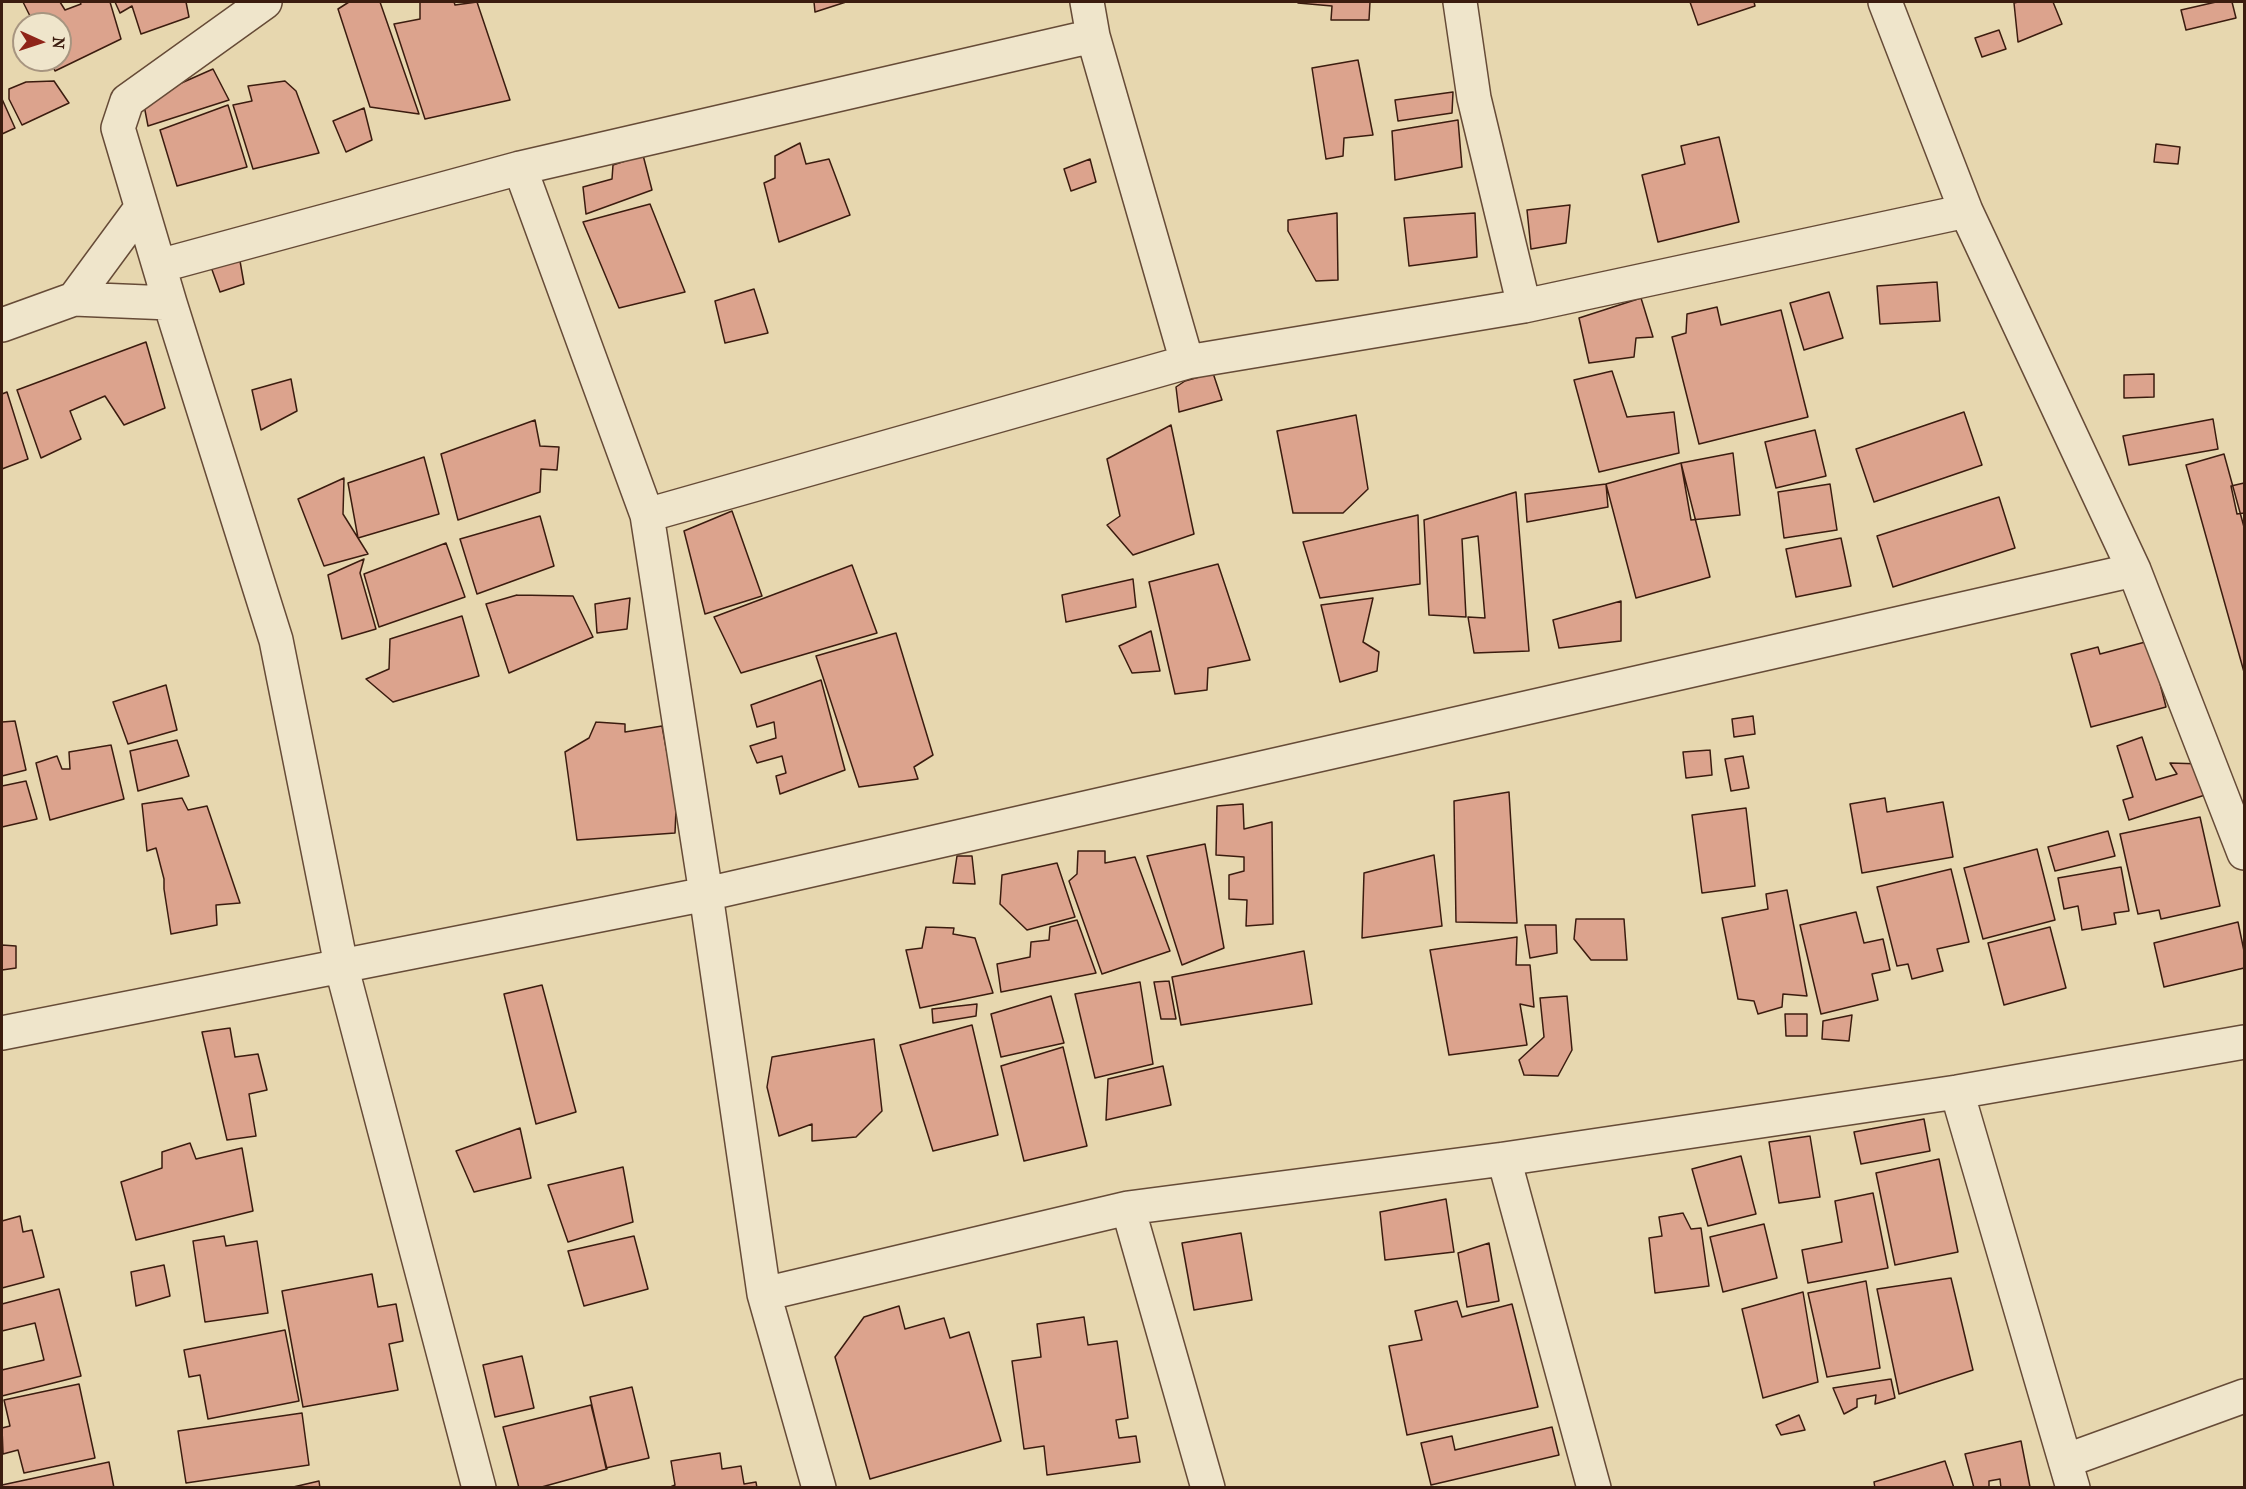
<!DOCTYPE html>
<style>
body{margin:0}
#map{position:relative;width:2246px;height:1489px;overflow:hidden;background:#e7d7af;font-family:"IM FELL French Canon",serif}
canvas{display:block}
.frame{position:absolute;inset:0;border:3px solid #3b1c0f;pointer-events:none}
.north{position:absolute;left:12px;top:12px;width:60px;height:60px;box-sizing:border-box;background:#efe5cb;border:2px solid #a79580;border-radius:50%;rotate:93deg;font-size:16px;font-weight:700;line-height:24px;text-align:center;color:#3b1c0f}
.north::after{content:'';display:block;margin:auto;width:21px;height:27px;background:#8f2418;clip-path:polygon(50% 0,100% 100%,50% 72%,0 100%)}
</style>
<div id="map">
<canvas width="2246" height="1489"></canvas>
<div class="frame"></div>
<div class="north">N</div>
</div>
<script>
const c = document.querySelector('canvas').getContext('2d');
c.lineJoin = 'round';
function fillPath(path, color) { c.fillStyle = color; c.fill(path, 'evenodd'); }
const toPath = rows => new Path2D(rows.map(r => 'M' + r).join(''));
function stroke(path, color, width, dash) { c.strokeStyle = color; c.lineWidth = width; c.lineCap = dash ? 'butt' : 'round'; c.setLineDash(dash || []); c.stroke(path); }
const building = toPath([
 [23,2,60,2,65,10,81,4,80,2,110,2,121,39,55,71,50,60,60,60,60,24,34,24,23,2],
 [115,2,186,2,189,17,141,34,132,6,120,13,115,2],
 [349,2,380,2,419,114,370,107,338,9,349,2],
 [420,2,454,2,455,5,477,2,510,100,425,119,394,24,420,19,420,2],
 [814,2,846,2,815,12,814,2],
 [1298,2,1370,2,1369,20,1331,20,1332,6,1298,3,1298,2],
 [1690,2,1754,2,1755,6,1698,25,1690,2],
 [2018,2,2053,2,2062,24,2018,42,2014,3,2018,2],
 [2216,2,2232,2,2236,18,2186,30,2181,10,2216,2],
 [1999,30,2006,49,1982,57,1975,38,1999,30],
 [1358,60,1373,135,1344,138,1343,156,1326,159,1312,68,1358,60],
 [213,69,229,100,148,126,143,100,213,69],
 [54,81,69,103,22,125,9,99,9,89,26,82,54,81],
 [285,81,296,91,319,153,253,169,233,105,252,101,248,86,285,81],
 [1453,92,1452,113,1398,121,1395,100,1453,92],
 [2,99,15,128,2,134,2,99],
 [228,105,247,167,177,186,160,130,228,105],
 [364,108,372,140,346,152,333,121,364,108],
 [1458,120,1462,167,1395,180,1392,131,1458,120],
 [1719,137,1739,222,1658,242,1642,175,1685,164,1681,146,1719,137],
 [800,143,806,164,829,159,850,215,779,242,764,183,775,178,775,156,800,143],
 [2156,144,2180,147,2178,164,2154,162,2156,144],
 [643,155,652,190,586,214,583,187,612,179,613,165,643,155],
 [1090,159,1096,182,1071,191,1064,169,1090,159],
 [650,204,685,292,619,308,583,222,650,204],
 [1570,205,1566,243,1531,249,1527,210,1570,205],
 [1337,213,1338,280,1316,281,1288,231,1288,220,1337,213],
 [1475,213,1477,257,1409,266,1404,218,1475,213],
 [240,261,244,284,220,292,211,267,240,261],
 [1937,282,1940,321,1880,324,1877,286,1937,282],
 [754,289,768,333,725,343,715,301,754,289],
 [1829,292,1843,338,1804,350,1790,303,1829,292],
 [1641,298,1653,337,1636,338,1634,357,1589,363,1579,318,1641,298],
 [1717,307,1721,325,1781,310,1808,417,1699,444,1672,337,1686,333,1687,314,1717,307],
 [146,342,165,408,124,425,105,396,70,411,81,439,41,458,17,390,146,342],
 [1612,371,1627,417,1674,412,1679,453,1599,472,1574,380,1612,371],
 [1213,373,1222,400,1179,412,1176,387,1185,381,1213,373],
 [2154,374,2154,397,2124,398,2124,375,2154,374],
 [291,379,297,411,261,430,252,390,291,379],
 [7,392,28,459,2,469,2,394,7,392],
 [1964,412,1982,465,1874,502,1856,449,1964,412],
 [1356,415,1368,489,1343,513,1293,513,1277,431,1356,415],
 [2213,419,2218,449,2129,465,2123,436,2213,419],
 [535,420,540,446,559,447,557,470,541,469,540,492,458,520,441,454,535,420],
 [1171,425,1194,534,1133,555,1107,525,1120,516,1107,459,1171,425],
 [1815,430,1826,476,1776,488,1765,442,1815,430],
 [1733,453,1740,515,1691,520,1681,463,1733,453],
 [2224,454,2244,527,2244,672,2186,465,2224,454],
 [424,457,439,514,358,538,348,483,424,457],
 [1681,463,1710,577,1636,598,1606,484,1681,463],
 [344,478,343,514,368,554,324,566,298,499,344,478],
 [2244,483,2244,513,2237,514,2231,486,2244,483],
 [1606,484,1608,507,1527,522,1525,494,1606,484],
 [1830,484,1837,530,1784,538,1778,492,1830,484],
 [1516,492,1529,651,1474,653,1468,617,1485,618,1478,536,1462,539,1466,617,1429,615,1424,520,1516,492],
 [1999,497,2015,548,1893,587,1877,536,1999,497],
 [732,511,762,596,705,614,684,531,732,511],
 [1418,515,1420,584,1320,598,1303,542,1418,515],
 [540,516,554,566,477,594,460,539,540,516],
 [1841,538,1851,586,1796,597,1786,549,1841,538],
 [446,543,465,597,379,627,364,574,446,543],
 [364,559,360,573,376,629,342,639,328,575,364,559],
 [1218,564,1250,660,1208,668,1207,690,1175,694,1149,582,1218,564],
 [852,565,877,633,741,673,714,617,852,565],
 [1133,579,1136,607,1066,622,1062,595,1133,579],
 [517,595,573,596,593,637,509,673,486,604,517,595],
 [630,598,627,629,597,633,595,604,630,598],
 [1373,598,1363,642,1379,652,1377,671,1340,682,1321,605,1373,598],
 [1621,601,1621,641,1559,648,1553,620,1621,601],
 [462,616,479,676,393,702,366,679,389,669,390,639,462,616],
 [1151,631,1160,671,1132,673,1119,646,1151,631],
 [896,633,933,755,914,767,918,779,859,787,816,656,896,633],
 [2149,641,2166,707,2091,727,2071,654,2098,647,2100,654,2149,641],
 [821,680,845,770,780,794,776,776,786,773,782,756,757,763,750,746,776,738,774,722,757,727,751,705,821,680],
 [166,685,177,730,128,744,113,702,166,685],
 [2,714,2,722,15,721,26,770,2,776,2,714],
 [1753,716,1755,734,1734,737,1732,719,1753,716],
 [596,722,625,724,625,732,662,726,671,774,687,810,676,809,675,833,577,840,565,752,589,738,596,722],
 [2142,737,2156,780,2177,774,2170,763,2202,764,2211,793,2129,820,2123,800,2133,797,2117,746,2142,737],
 [177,740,189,776,138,791,130,751,177,740],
 [111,745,124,799,50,820,36,763,57,756,62,769,70,769,69,752,111,745],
 [1710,750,1712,775,1686,778,1683,752,1710,750],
 [1743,756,1749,788,1731,791,1725,759,1743,756],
 [26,781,37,819,2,827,2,786,26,781],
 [1509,792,1517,923,1456,922,1454,801,1509,792],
 [182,798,188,810,207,806,240,903,216,905,217,925,171,934,164,889,164,879,156,848,147,851,142,804,182,798],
 [1885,798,1887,812,1943,802,1953,857,1862,873,1850,804,1885,798],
 [1243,804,1244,829,1272,822,1273,924,1246,926,1247,900,1229,899,1229,875,1244,871,1244,857,1216,855,1217,806,1243,804],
 [1746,808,1755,886,1702,893,1692,815,1746,808],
 [2200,817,2220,906,2161,919,2159,910,2138,914,2120,834,2200,817],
 [2108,831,2115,856,2055,871,2048,847,2108,831],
 [1205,844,1224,948,1182,965,1147,856,1205,844],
 [2037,849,2055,920,1983,939,1964,868,2037,849],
 [1078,851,1105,851,1105,863,1135,857,1170,951,1102,974,1069,881,1077,874,1078,851],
 [1434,855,1442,926,1362,938,1364,873,1434,855],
 [957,856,972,856,975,884,953,883,957,856],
 [1057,863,1075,917,1027,930,1000,904,1002,875,1057,863],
 [2121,867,2129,911,2114,913,2116,924,2082,930,2078,906,2064,909,2058,878,2121,867],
 [1951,869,1969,942,1937,949,1943,971,1912,979,1908,964,1897,966,1877,887,1951,869],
 [1787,890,1807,996,1783,994,1782,1007,1758,1014,1754,1001,1738,999,1722,918,1768,909,1766,894,1787,890],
 [1856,912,1864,943,1883,939,1890,970,1872,974,1878,1000,1821,1014,1800,925,1856,912],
 [1576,919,1624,919,1627,960,1591,960,1574,939,1576,919],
 [1077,920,1096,973,1001,992,997,964,1030,957,1031,942,1049,940,1050,927,1077,920],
 [2238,922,2244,951,2244,968,2164,987,2154,943,2238,922],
 [1525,925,1556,925,1557,953,1530,958,1525,925],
 [926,927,954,928,953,934,975,938,993,993,920,1008,906,950,922,948,926,927],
 [2050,927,2066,988,2004,1005,1988,943,2050,927],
 [1517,937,1516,965,1530,965,1534,1007,1520,1004,1527,1045,1449,1055,1430,950,1517,937],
 [2,945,16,946,16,968,2,970,2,945],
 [1304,951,1312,1004,1181,1025,1172,977,1304,951],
 [1169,981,1176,1019,1161,1019,1154,982,1169,981],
 [1140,982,1153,1064,1095,1078,1075,994,1140,982],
 [542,985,576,1112,536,1124,504,994,542,985],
 [1051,996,1064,1043,1001,1057,991,1014,1051,996],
 [1567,996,1572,1050,1558,1076,1524,1075,1519,1060,1544,1037,1540,998,1567,996],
 [977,1004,976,1016,933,1023,932,1009,977,1004],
 [1785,1014,1807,1014,1807,1036,1786,1036,1785,1014],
 [1852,1015,1849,1041,1822,1039,1823,1021,1852,1015],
 [972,1025,998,1135,933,1151,900,1045,972,1025],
 [230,1028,235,1057,258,1054,267,1090,249,1094,256,1136,227,1140,202,1032,230,1028],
 [874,1039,882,1111,856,1137,812,1141,812,1124,779,1136,767,1087,772,1057,874,1039],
 [1063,1047,1087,1146,1024,1161,1001,1066,1063,1047],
 [1163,1066,1171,1105,1106,1120,1108,1079,1163,1066],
 [1924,1119,1930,1151,1861,1164,1854,1132,1924,1119],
 [520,1128,531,1178,474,1192,456,1151,520,1128],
 [1810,1136,1820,1197,1779,1203,1769,1142,1810,1136],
 [190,1143,196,1159,242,1148,253,1211,136,1240,121,1182,162,1168,162,1152,190,1143],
 [1741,1156,1756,1214,1708,1226,1692,1169,1741,1156],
 [1939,1159,1958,1252,1895,1265,1876,1173,1939,1159],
 [623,1167,633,1222,568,1242,548,1185,623,1167],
 [1873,1193,1888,1268,1808,1283,1802,1250,1842,1242,1835,1201,1873,1193],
 [1446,1199,1454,1252,1385,1260,1380,1212,1446,1199],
 [1683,1213,1691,1229,1701,1228,1709,1286,1655,1293,1649,1238,1662,1236,1659,1217,1683,1213],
 [20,1216,23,1232,32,1230,44,1277,2,1288,2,1221,20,1216],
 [1764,1224,1777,1278,1723,1292,1710,1237,1764,1224],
 [1241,1233,1252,1300,1194,1310,1182,1243,1241,1233],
 [224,1236,226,1246,257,1241,268,1313,205,1322,193,1241,224,1236],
 [634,1236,648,1289,584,1306,568,1251,634,1236],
 [1489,1243,1499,1301,1467,1307,1458,1253,1489,1243],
 [164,1265,170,1296,136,1306,131,1272,164,1265],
 [372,1274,378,1307,396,1304,403,1341,389,1344,398,1390,303,1407,282,1291,372,1274],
 [1951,1278,1973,1370,1899,1394,1877,1289,1951,1278],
 [1866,1281,1880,1368,1827,1377,1808,1293,1866,1281],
 [59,1289,81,1376,2,1396,2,1370,44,1360,35,1323,2,1331,2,1304,59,1289],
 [1803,1292,1818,1382,1763,1398,1742,1309,1803,1292],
 [1457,1301,1462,1317,1512,1304,1538,1407,1407,1435,1389,1346,1422,1340,1415,1311,1457,1301],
 [899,1306,905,1329,944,1318,950,1338,969,1332,1001,1441,870,1479,835,1357,864,1317,899,1306],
 [1084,1317,1088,1345,1117,1341,1128,1418,1116,1420,1119,1438,1136,1436,1140,1462,1047,1475,1044,1446,1024,1449,1012,1361,1041,1357,1037,1324,1084,1317],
 [285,1330,299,1401,208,1419,200,1375,189,1377,184,1350,285,1330],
 [522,1356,534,1408,495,1417,483,1365,522,1356],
 [1891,1379,1895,1398,1875,1404,1876,1395,1857,1399,1857,1407,1844,1414,1833,1388,1891,1379],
 [79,1384,95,1458,24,1473,18,1450,3,1454,2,1428,10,1426,4,1400,79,1384],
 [632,1387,649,1458,606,1468,590,1397,632,1387],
 [591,1405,607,1469,538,1488,519,1488,503,1427,591,1405],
 [302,1413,309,1465,186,1483,178,1431,302,1413],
 [1799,1415,1805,1430,1781,1435,1776,1425,1799,1415],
 [1552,1427,1559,1455,1431,1485,1421,1443,1452,1436,1455,1450,1552,1427],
 [2021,1441,2030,1487,2001,1488,2000,1479,1989,1481,1989,1488,1974,1488,1965,1454,2021,1441],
 [720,1453,722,1469,741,1466,744,1484,756,1482,757,1488,668,1488,675,1485,671,1461,720,1453],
 [1945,1461,1954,1488,1875,1488,1874,1482,1945,1461],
 [109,1462,114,1488,2,1488,2,1485,109,1462],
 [319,1481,320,1488,289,1488,319,1481]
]);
fillPath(building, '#dca38d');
stroke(building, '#3b1c0f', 1.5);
const minor = toPath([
 [265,2,127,101,118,128,170,303,276,640,341,965,479,1488],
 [1087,2,1093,36,1187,362],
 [1460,2,1474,98,1524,306],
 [1885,2,1966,211,2134,570,2244,853],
 [520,168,647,515,706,894,764,1294,819,1488],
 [159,266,520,168,1093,36],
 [74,299,141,208],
 [2,325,74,299,170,303],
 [647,515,1187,362,1524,306,1966,211],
 [2,1033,706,894,2134,570],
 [1957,1092,2073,1488],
 [1504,1159,1594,1488],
 [1128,1208,1208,1488],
 [764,1294,1128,1208,1504,1159,1957,1092,2244,1042],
 [2065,1461,2244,1396]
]);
stroke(minor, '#664b37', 36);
stroke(minor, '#efe5cb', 33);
</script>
